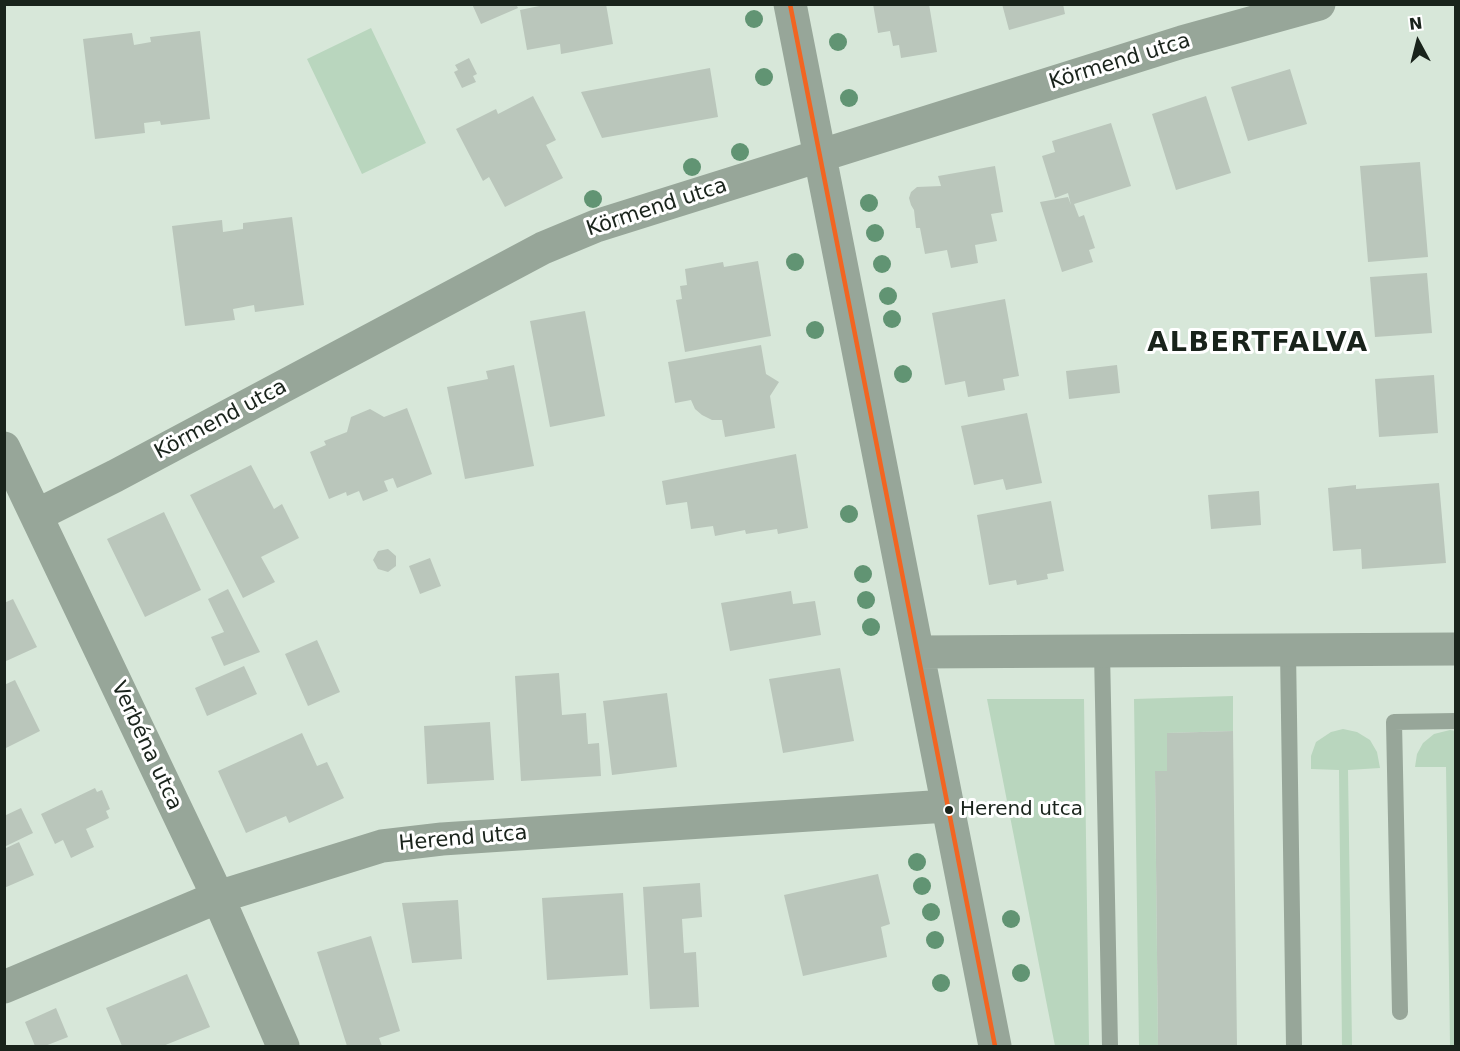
<!DOCTYPE html>
<meta charset="utf-8">
<style>
body{margin:0}
#map{position:relative;width:1460px;height:1051px;overflow:hidden;background:#d7e7d9;font-family:"DejaVu Sans",sans-serif}
canvas{display:block}
.frame{position:absolute;inset:0;border:6px solid #19231b;pointer-events:none}
.north{position:absolute;left:1388px;top:12px;width:60px;height:60px;-webkit-text-stroke:4px #fff;paint-order:stroke;rotate:353deg;font-size:16px;font-weight:700;line-height:24px;text-align:center;color:#19231b}
.north::after{content:'';display:block;margin:auto;width:21px;height:27px;background:#19231b;clip-path:polygon(50% 0,100% 100%,50% 72%,0 100%)}
</style>
<div id="map">
<canvas width="1460" height="1051"></canvas>
<div class="frame"></div>
<div class="north">N</div>
</div>
<script>
const c = document.querySelector('canvas').getContext('2d');
c.lineJoin = 'round';
function fillPath(path, color) { c.fillStyle = color; c.fill(path, 'evenodd'); }
const toPath = rows => new Path2D(rows.map(r => 'M' + r).join(''));
function stroke(path, color, width, dash) { c.strokeStyle = color; c.lineWidth = width; c.lineCap = dash ? 'butt' : 'round'; c.setLineDash(dash || []); c.stroke(path); }
function label(font, color, halo, rows, align = 'center') {
  c.font = font + ' "DejaVu Sans",sans-serif'; c.lineWidth = 6; c.setLineDash([]); c.textBaseline = 'middle'; c.strokeStyle = halo; c.fillStyle = color; for (const [text, x, y, turn = 0] of rows) {
    c.save(); c.translate(x, y); c.rotate((+turn || 0) * Math.PI / 180); c.textAlign = isNaN(turn) ? turn : align; if (halo) c.strokeText(text, 0, 0); c.fillText(text, 0, 0); c.restore();
  }
}
fillPath(toPath([
 [371,28,426,143,362,174,307,59],
 [1233,696,1233,731,1167,733,1167,771,1155,772,1158,1046,1139,1046,1134,699],
 [987,699,1084,699,1089,1046,1055,1046],
 [1343,729,1357,732,1370,740,1377,752,1380,768,1348,770,1352,1046,1342,1046,1339,770,1311,769,1311,756,1316,742,1331,732],
 [1450,730,1456,731,1455,1046,1450,1046,1446,767,1415,767,1417,754,1423,743,1434,734]
]), '#b9d6be');
fillPath(toPath([
 [472,4,516,4,518,8,481,24],
 [549,4,606,4,613,44,561,54,560,44,527,50,520,10],
 [873,4,929,4,937,52,901,58,899,45,893,46,890,31,878,33],
 [1002,4,1063,4,1065,14,1009,30],
 [200,31,210,119,161,125,160,121,144,123,145,133,95,139,83,39,132,33,134,45,151,42,150,37],
 [469,58,477,74,473,76,476,82,462,88,454,72,458,70,455,65],
 [710,68,718,117,602,138,581,92],
 [1290,69,1307,124,1248,141,1231,87],
 [533,96,556,140,546,145,563,178,505,207,489,177,483,181,456,129,496,109,498,114],
 [1206,96,1231,173,1176,190,1152,114],
 [1111,123,1131,186,1074,204,1079,217,1084,215,1095,248,1089,250,1093,262,1062,272,1040,202,1068,197,1071,205,1068,193,1055,198,1042,156,1055,152,1052,141],
 [1420,162,1428,257,1368,262,1360,166],
 [995,166,1003,212,991,214,997,241,975,245,978,263,951,268,947,250,925,254,920,228,916,228,914,210,911,205,909,198,911,192,917,187,941,186,938,176],
 [292,217,304,305,255,312,254,305,233,309,235,320,185,326,172,226,222,220,223,232,243,229,243,223],
 [758,261,771,336,685,352,676,300,682,299,680,286,687,285,685,269,723,262,724,267],
 [1427,273,1432,333,1375,337,1370,277],
 [1005,299,1019,376,1003,379,1005,390,968,397,965,381,945,385,932,313],
 [585,311,605,416,550,427,530,321],
 [761,345,766,374,779,382,770,396,775,428,725,437,722,420,712,420,702,415,695,409,691,400,675,403,668,362],
 [514,365,534,466,465,479,447,387,488,379,486,371],
 [1117,365,1120,393,1069,399,1066,371],
 [1434,375,1438,433,1379,437,1375,379],
 [407,408,432,474,397,488,393,478,384,481,388,491,363,501,359,491,347,496,346,492,329,499,310,452,326,445,324,441,347,432,351,417,370,409,384,417],
 [1027,413,1042,483,1006,490,1003,479,974,485,961,426],
 [796,454,808,528,778,534,777,529,746,534,745,530,715,536,713,526,691,529,687,502,666,505,662,481],
 [251,465,274,509,282,504,299,538,261,557,275,582,243,598,190,495],
 [1439,483,1446,563,1362,569,1361,549,1333,551,1328,488,1356,485,1356,489],
 [1259,491,1261,525,1211,529,1208,495],
 [1051,501,1064,571,1047,574,1048,579,1017,585,1016,580,989,585,977,515],
 [164,512,201,590,145,617,107,539],
 [388,549,396,556,396,566,388,572,378,569,373,560,378,551],
 [430,558,441,586,420,594,409,566],
 [228,589,260,652,224,666,211,637,224,632,208,599],
 [791,591,793,604,815,601,821,635,730,651,721,603],
 [13,599,37,647,4,662,4,603],
 [317,640,340,692,308,706,285,654],
 [244,666,257,694,207,716,195,688],
 [840,668,854,741,783,753,769,679],
 [559,673,562,715,586,713,588,744,599,743,601,776,521,781,515,676],
 [15,680,40,731,4,749,4,685],
 [667,693,677,767,612,775,603,701],
 [490,722,494,780,427,784,424,726],
 [1233,731,1237,1046,1158,1046,1155,771,1167,771,1167,733],
 [302,733,317,766,327,762,344,798,289,823,286,816,246,833,218,771],
 [95,788,97,792,102,790,110,809,106,811,109,818,86,829,94,847,71,858,63,840,55,844,41,814],
 [21,808,33,833,4,847,4,816],
 [19,842,34,875,4,888,4,849],
 [878,874,890,924,881,927,887,957,803,976,784,895],
 [700,883,702,917,682,919,684,953,696,952,699,1007,650,1009,643,887],
 [623,893,628,975,547,980,542,898],
 [458,900,462,959,412,963,402,903],
 [371,936,400,1031,379,1038,382,1046,347,1046,317,952],
 [187,974,210,1027,163,1046,122,1046,106,1008],
 [56,1008,68,1037,45,1046,35,1046,25,1022]
]), '#bac6bb');
stroke(toPath([
 [1288,651,1294,1046],
 [1102,652,1110,1046],
 [1400,1012,1394,722,1456,721]
]), '#97a699', 16);
stroke(toPath([
 [790,4,995,1046],
 [4,448,218,897,283,1046],
 [37,515,115,476,543,248,596,226,1182,42,1319,4],
 [918,652,1456,649],
 [4,987,218,897,382,846,442,839,947,806]
]), '#97a699', 33);
stroke(toPath([
 [790,4,995,1046]
]), '#f26522', 4.5);
c.fillStyle = '#619473';
for (const [x, y] of [
 [754,19],
 [838,42],
 [764,77],
 [849,98],
 [740,152],
 [692,167],
 [593,199],
 [869,203],
 [875,233],
 [795,262],
 [882,264],
 [888,296],
 [892,319],
 [815,330],
 [903,374],
 [849,514],
 [863,574],
 [866,600],
 [871,627],
 [917,862],
 [922,886],
 [931,912],
 [1011,919],
 [935,940],
 [1021,973],
 [941,983]
]) { c.beginPath(); c.arc(x, y, 9, 0, 2 * Math.PI); c.fill(); }
for (const [x, y, r, color] of [
 [949,810,5,"#19231b"]
]) { const dot = new Path2D(); dot.arc(x, y, r, 0, 2 * Math.PI); c.fillStyle = color; c.fill(dot); stroke(dot, '#fff', 2); }
label('20px', '#19231b', '#fff', [
 ["Herend utca",960,810]
], 'left');
label('21px', '#19231b', '#fff', [
 ["Körmend utca",1120,62,-17],
 ["Körmend utca",657,208,-18],
 ["Körmend utca",221,420,-28],
 ["Verbéna utca",146,746,65],
 ["Herend utca",463,839,-5]
]);
c.letterSpacing = '1.5px';
label('bold 27px', '#19231b', '#fff', [
 ["ALBERTFALVA",1258,344]
]);
c.letterSpacing = '0px';
</script>
